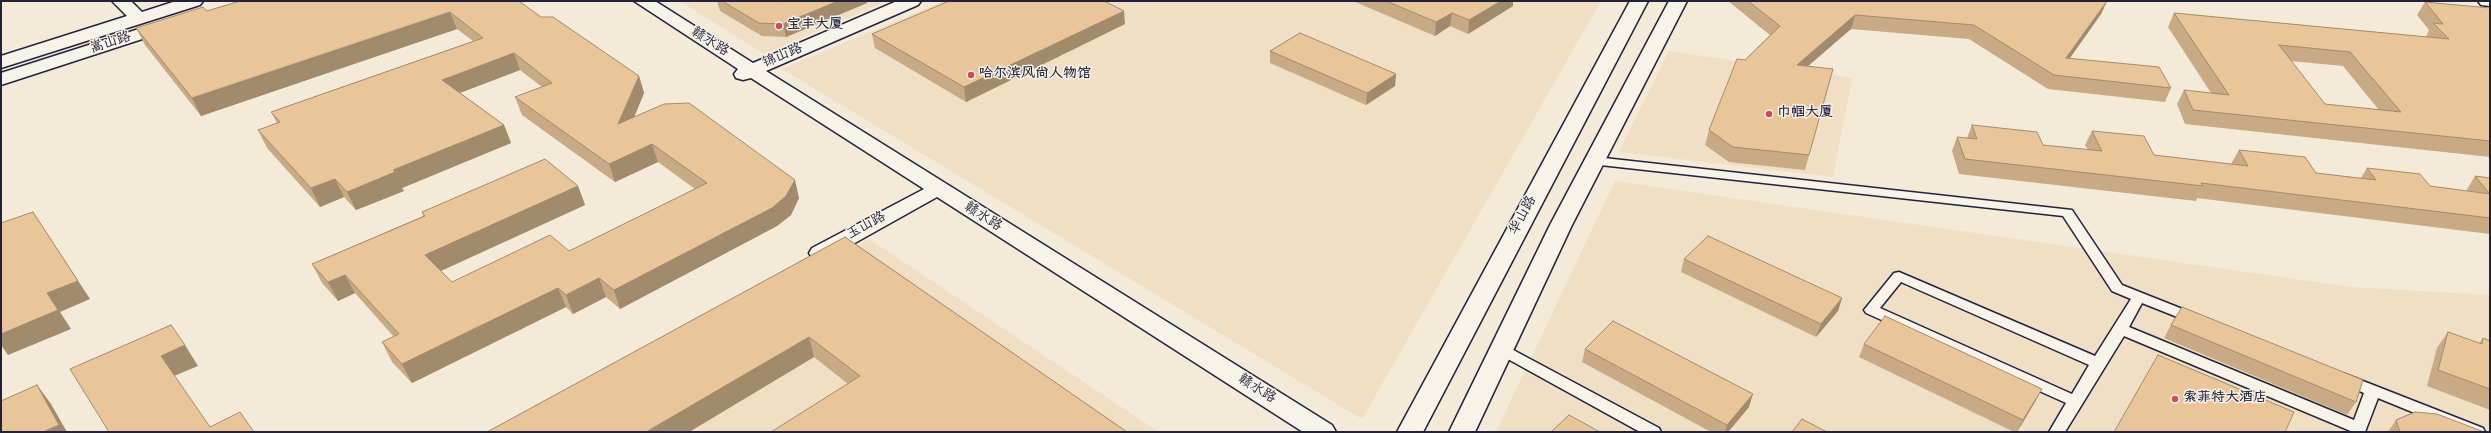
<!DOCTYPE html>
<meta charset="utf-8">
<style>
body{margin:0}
#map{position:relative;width:2491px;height:433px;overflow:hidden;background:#f4ead8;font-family:Dekko,sans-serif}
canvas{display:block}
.frame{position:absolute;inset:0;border:2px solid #22223b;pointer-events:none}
</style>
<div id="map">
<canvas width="2491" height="433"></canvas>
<div class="frame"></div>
</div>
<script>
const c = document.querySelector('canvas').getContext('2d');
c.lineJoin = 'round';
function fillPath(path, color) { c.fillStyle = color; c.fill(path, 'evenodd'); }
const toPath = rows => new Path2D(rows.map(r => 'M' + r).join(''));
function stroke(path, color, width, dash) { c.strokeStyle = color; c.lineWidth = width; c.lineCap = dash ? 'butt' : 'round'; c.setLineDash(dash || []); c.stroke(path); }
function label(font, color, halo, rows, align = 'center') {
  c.font = font + ' Dekko,"LXGW WenKai TC",sans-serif'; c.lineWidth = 3; c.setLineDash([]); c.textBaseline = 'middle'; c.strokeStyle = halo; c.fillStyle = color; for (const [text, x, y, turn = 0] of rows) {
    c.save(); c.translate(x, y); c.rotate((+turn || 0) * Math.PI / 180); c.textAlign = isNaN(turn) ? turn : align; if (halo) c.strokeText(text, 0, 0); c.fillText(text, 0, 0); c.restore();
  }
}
fillPath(toPath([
 [680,1,875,1,881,4,764,54],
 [944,1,1601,1,1362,419,782,69],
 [1669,51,1852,78,1833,177,1619,152],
 [1615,181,2350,287,2490,295,2490,432,1496,432],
 [869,239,1159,432,517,432]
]), '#f0dfc5');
const lane = toPath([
 [1595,157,2072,210,2122,285,2200,316,2202,319,2200,322,2195,324,2142,303,2129,327,2354,420,2364,393,2340,383,2337,379,2340,375,2345,374,2483,428,2485,432,2461,432,2378,398,2365,432,2353,432,2124,336,2065,432,2049,432,2066,403,1866,313,1864,310,1894,273,1899,272,2095,356,2131,299,2112,291,2063,216,1591,164,1589,161,1591,158,1595,157],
 [1901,282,2089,365,2072,394,1880,308,1901,282],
 [1502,344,1659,428,1661,432,1640,432,1497,353,1495,349,1497,345,1502,344]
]);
const secondary = toPath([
 [112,1,131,1,142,12,176,1,203,1,200,5,1,68,1,56,127,16,112,1],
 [634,1,655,1,753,63,897,1,921,1,918,5,766,71,1332,425,1336,432,1303,432,937,197,828,258,820,260,812,258,809,253,812,248,924,189,751,78,743,80,736,78,734,74,738,69,634,1],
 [1630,1,1648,1,1423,432,1397,432,1630,1],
 [1669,1,1687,1,1572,225,1475,432,1449,432,1550,225,1669,1],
 [2478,1,2490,1,2490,6,2481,5,2478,1],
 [167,20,173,21,176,25,173,29,1,85,1,73,167,20]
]);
stroke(lane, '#22223b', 3);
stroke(secondary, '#22223b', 3);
fillPath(lane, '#f7f3e8');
fillPath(secondary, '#f7f3e8');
fillPath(toPath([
 [240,1,541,17,639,76,644,93,634,117,799,198,791,215,777,226,620,309,606,297,573,314,566,307,412,383,392,362,382,342,394,337,355,293,338,301,322,283,312,264,423,216,422,212,578,186,585,205,441,271,452,282,569,251,695,189,658,162,615,182,522,115,515,97,542,87,520,70,460,93,504,125,511,143,402,188,404,191,356,210,344,197,320,207,267,148,258,130,277,123,271,112,473,41,457,29,201,116,145,45,136,28,207,11],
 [717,1,778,1,779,2,781,1,867,1,867,3,786,37,762,36,720,11],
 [1353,1,1513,1,1513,6,1468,34,1450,26,1435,36],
 [1728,1,2107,1,2101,14,2070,58,2171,88,2165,102,2048,89,1969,39,1851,29,1808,66,1809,155,1805,170,1729,162,1705,145,1709,130,1745,60,1770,35],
 [2425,2,2490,8,2490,157,2185,124,2177,104,2184,90,2211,93,2168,27,2174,13,2426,37,2429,30,2417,15],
 [2291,61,2343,66,2379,110,2325,104],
 [1125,24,966,102,875,48,872,34],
 [1270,51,1396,74,1395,86,1366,105,1270,63],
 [1972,125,2043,145,2088,150,2085,145,2092,131,2154,155,2231,164,2239,150,2316,173,2361,178,2367,168,2430,186,2466,191,2475,176,2490,178,2490,234,2197,198,2196,201,1959,174,1952,151,1957,137,1967,138],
 [845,237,1127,432,848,384,814,357,689,432,487,432],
 [1684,259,1842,298,1838,311,1816,337,1681,272],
 [2171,325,2356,402,2347,415,2164,338],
 [2448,332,2479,344,2483,338,2490,341,2490,410,2427,386,2437,348],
 [1864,344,2035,402,2017,432,2014,432,1859,357],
 [1585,349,1749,407,1728,432,1711,432,1582,362],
 [2396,420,2484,432,2388,432]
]), '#c8aa84');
fillPath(toPath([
 [838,1,867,1,867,3,786,37,783,24],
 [1501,1,1513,1,1513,6,1468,34,1469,20],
 [2107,1,2101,14,2060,72,2066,58],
 [1124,11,1125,24,966,102,964,87],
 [450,12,457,29,201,116,192,98],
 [1452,13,1450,26,1435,36,1436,22],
 [1855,15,1851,29,1793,79,1797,65],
 [514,53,520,70,449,97,442,80],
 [1396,74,1395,86,1366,105,1367,93],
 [639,76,644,93,624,142,618,124],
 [504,125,511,143,402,188,404,191,356,210,347,192,393,170],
 [652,144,658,162,615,182,609,164],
 [335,179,344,197,320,207,311,188],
 [795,180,799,198,791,215,777,226,620,309,614,290],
 [578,186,585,205,434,274,425,255],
 [33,212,90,299,60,312,71,329,8,355,1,345,1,334],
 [345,275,355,293,338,301,328,282],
 [599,278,606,297,573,314,566,295],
 [558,288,566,307,412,383,402,364],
 [1842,298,1838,311,1816,337,1821,324],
 [809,337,814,357,689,432,646,432],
 [185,345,198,366,174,376,161,356],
 [37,385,51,404,67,432,43,432],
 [2042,389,2035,402,2017,432,2023,420],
 [1753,394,1749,407,1728,432,1725,432,1727,425]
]), '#a28b6c');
const building = toPath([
 [240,1,519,1,541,17,553,17,639,76,618,124,664,104,689,103,795,180,786,196,772,208,614,290,599,278,566,295,558,288,402,364,382,342,399,334,345,275,328,282,312,264,425,216,422,212,545,159,578,186,425,255,452,282,550,235,569,251,707,183,652,144,609,164,515,97,552,83,514,53,442,80,504,125,393,170,395,172,347,192,335,179,311,188,258,130,280,122,271,112,483,38,450,12,192,98,136,28,203,7,207,11,240,1],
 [722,1,778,1,779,2,781,1,838,1,783,24,759,23,722,1],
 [949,1,1104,1,1124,11,964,87,872,34,949,1],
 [1386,1,1501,1,1469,20,1452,13,1436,22,1386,1],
 [1748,1,2107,1,2066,58,2159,67,2171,88,2054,75,1974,25,1855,15,1797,65,1833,69,1809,155,1733,147,1709,130,1737,59,1745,60,1780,26,1748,1],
 [2425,2,2490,8,2490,141,2193,110,2184,90,2229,95,2174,13,2449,39,2433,23,2443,24,2425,2],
 [2279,45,2350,52,2401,112,2325,104,2279,45],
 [1300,33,1396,74,1367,93,1270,51,1300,33],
 [1972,125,2037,132,2043,145,2102,151,2092,131,2144,136,2154,155,2248,166,2239,150,2305,157,2316,173,2376,180,2367,168,2420,174,2430,186,2490,194,2475,176,2490,178,2490,218,2201,183,2203,186,1965,159,1957,137,1977,139,1972,125],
 [33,212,78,281,47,293,58,310,1,334,1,223,33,212],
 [1708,236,1842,298,1821,324,1684,259,1708,236],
 [845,237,1127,432,771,432,860,376,809,337,646,432,487,432,845,237],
 [2182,307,2363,380,2356,402,2171,325,2182,307],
 [1885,316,2042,389,2023,420,1864,344,1885,316],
 [1613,321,1753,394,1727,425,1585,349,1613,321],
 [171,325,185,345,161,356,210,427,240,412,254,432,109,432,70,369,171,325],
 [2448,332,2482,344,2483,338,2490,341,2490,389,2438,370,2448,332],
 [2158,355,2294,412,2285,432,2114,432,2158,355],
 [37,385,59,425,43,432,1,432,1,401,37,385],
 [2415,412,2437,414,2484,432,2400,432,2396,420,2415,412],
 [1569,415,1600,432,1551,432,1569,415],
 [1802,419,1827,432,1792,432,1802,419]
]);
fillPath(building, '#e8c69a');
stroke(building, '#a28b6c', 1);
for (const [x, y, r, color] of [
 [779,26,4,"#d1495b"],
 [971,75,4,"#d1495b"],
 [1769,114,4,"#d1495b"],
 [2175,399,4,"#d1495b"]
]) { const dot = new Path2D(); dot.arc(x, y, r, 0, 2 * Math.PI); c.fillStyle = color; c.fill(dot); stroke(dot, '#f7f3e8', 1.5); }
label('bold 14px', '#22223b', '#f7f3e8', [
 ["宝丰大厦",787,26],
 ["哈尔滨风尚人物馆",979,75],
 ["巾帼大厦",1777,114],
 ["索菲特大酒店",2183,399]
], 'left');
label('14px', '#22223b', '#f7f3e8', [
 ["赣水路",709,43,32],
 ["嵩山路",111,44,-18],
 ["锦山路",783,57,-23],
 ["华山路",1524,216,-62],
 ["赣水路",982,218,32],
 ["玉山路",867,227,-29],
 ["赣水路",1256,390,32]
]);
</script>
